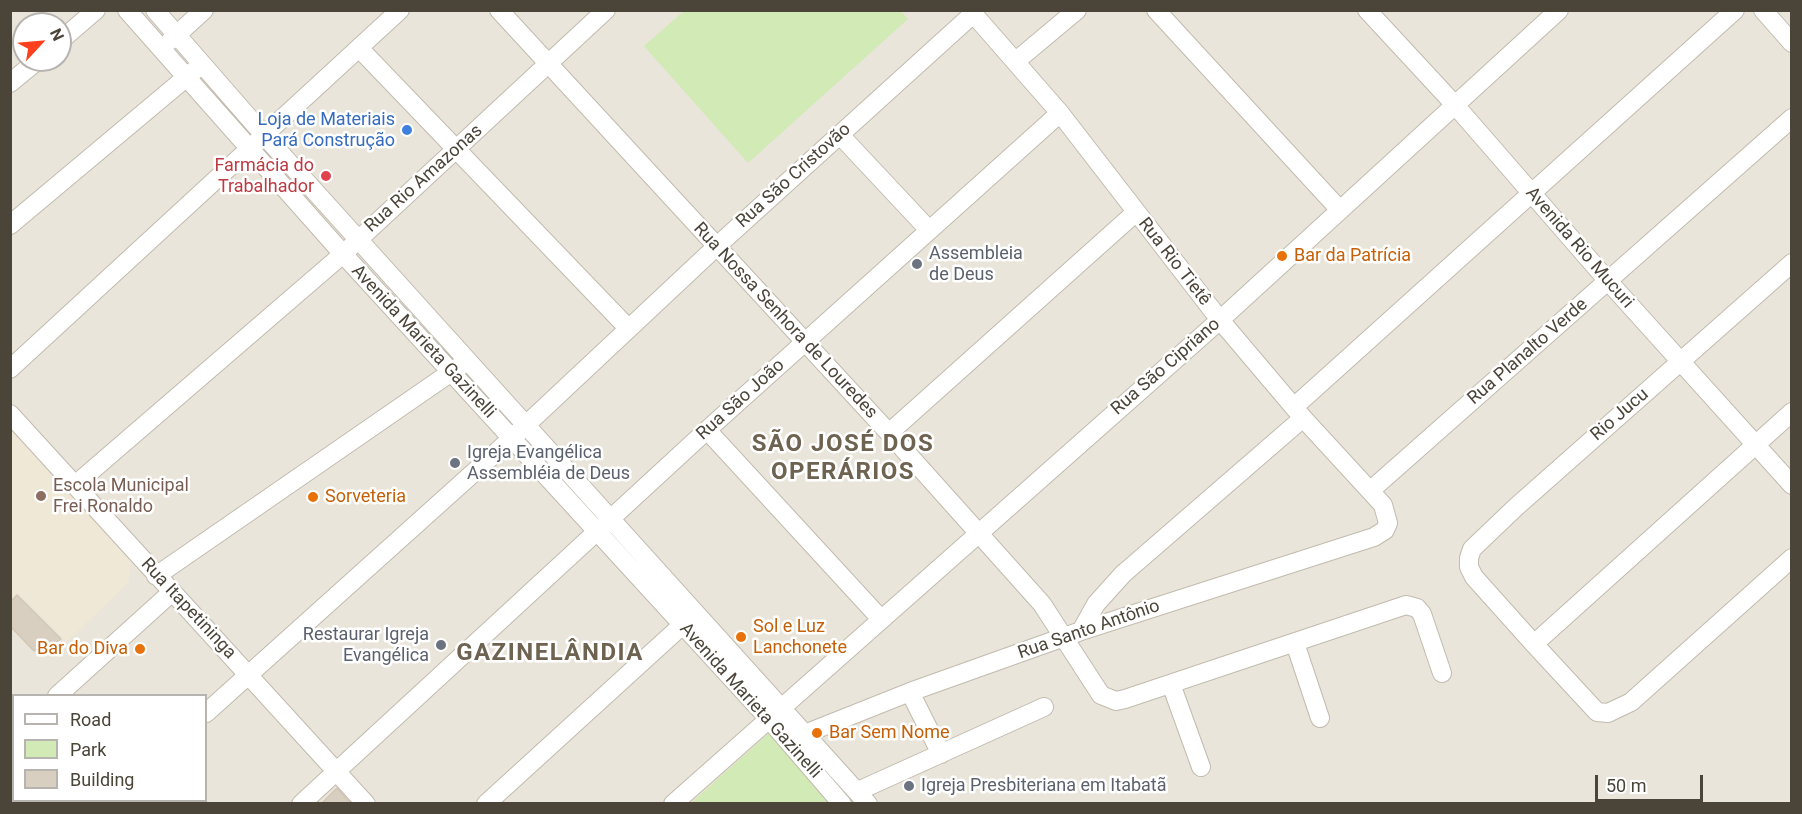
<!DOCTYPE html>
<meta charset="utf-8">
<style>
body{margin:0}
#map{position:relative;width:1802px;height:814px;overflow:hidden;background:#f6f3ec;font-family:Roboto,sans-serif}
canvas{display:block}
.frame{position:absolute;inset:0;border:12px solid #4b4439;pointer-events:none}
.legend{position:absolute;left:12px;top:694px;width:195px;height:108px;box-sizing:border-box;background:#fff;border:2px solid #b7b4b0;margin:0;padding:8px 10px;list-style:none;font-size:18px;color:#4b4439}
.legend li{display:flex;align-items:center;gap:12px;height:30px}
.legend b{width:30px;border:2px solid #b7b4b0}
.north{position:absolute;left:12px;top:12px;width:60px;height:60px;box-sizing:border-box;background:#fff;border:2px solid #b7b4b0;border-radius:50%;rotate:64deg;font-size:16px;font-weight:700;line-height:24px;text-align:center;color:#4b4439}
.north::after{content:'';display:block;margin:auto;width:21px;height:27px;background:#fc3f1d;clip-path:polygon(50% 0,100% 100%,50% 72%,0 100%)}
.scale{position:absolute;left:1595px;top:775px;width:108px;height:27px;box-sizing:border-box;border:3px solid #4b4439;border-top:0;padding-left:8px;font-size:18px;line-height:21px;white-space:nowrap;color:#4b4439;-webkit-text-stroke:4px #fff;paint-order:stroke}
</style>
<div id="map">
<canvas width="1802" height="814"></canvas>
<div class="frame"></div>
<ul class="legend">
<li><b style="height:8px;background:#fff"></b>Road</li>
<li><b style="height:16px;background:#d2eab5"></b>Park</li>
<li><b style="height:16px;background:#d8cfc1"></b>Building</li>
</ul>
<div class="north">N</div>
<div class="scale">50 m</div>
</div>
<script>
const c = document.querySelector('canvas').getContext('2d');
c.lineJoin = 'round';
function fillPath(path, color) { c.fillStyle = color; c.fill(path, 'evenodd'); }
const toPath = rows => new Path2D(rows.map(r => 'M' + r).join(''));
function stroke(path, color, width, dash) { c.strokeStyle = color; c.lineWidth = width; c.lineCap = dash ? 'butt' : 'round'; c.setLineDash(dash || []); c.stroke(path); }
function label(font, color, halo, rows, align = 'center') {
  c.font = font + ' Roboto,sans-serif'; c.lineWidth = 5; c.setLineDash([]); c.textBaseline = 'middle'; c.strokeStyle = halo; c.fillStyle = color; for (const [text, x, y, turn = 0] of rows) {
    c.save(); c.translate(x, y); c.rotate((+turn || 0) * Math.PI / 180); c.textAlign = isNaN(turn) ? turn : align; if (halo) c.strokeText(text, 0, 0); c.fillText(text, 0, 0); c.restore();
  }
}
fillPath(toPath([
 [11,11,1791,11,1791,803,11,803],
 [24,24,60,24,60,60,24,60],
 [14,696,206,696,206,800,14,800]
]), '#eae5da');
fillPath(toPath([
 [11,430,131,562,129,582,67,642,18,593,11,600]
]), '#efe8d6');
fillPath(toPath([
 [900,10,908,19,748,163,644,46,684,11],
 [769,733,830,803,691,803]
]), '#d2eab5');
const building = toPath([
 [17,595,61,639,46,653,39,646,34,651,10,626,10,602,17,595],
 [337,788,351,804,321,804,337,788]
]);
fillPath(building, '#d8cfc1');
stroke(building, '#d3c7b4', 1.5);
const minor = toPath([
 [127,10,343,254,768,718,842,804],
 [155,10,264,135,868,804],
 [499,10,889,433,1042,604,1101,695,1116,701,1125,699,1406,605,1417,608,1422,614,1442,673],
 [1156,10,1339,209],
 [1367,10,1455,105,1608,281,1792,485],
 [1763,10,1792,43],
 [171,40,204,10],
 [60,41,96,10],
 [359,48,628,328],
 [1016,61,1077,10],
 [10,83,38,60],
 [840,135,929,230],
 [10,225,195,70],
 [1792,263,1516,507,1472,549,1469,558,1469,567,1474,577,1534,644,1597,712,1608,713,1631,702,1792,558],
 [10,369,400,10],
 [1294,407,1735,10],
 [10,414,366,804],
 [707,430,880,618],
 [889,433,1135,213],
 [75,485,343,254,606,10],
 [1371,490,1792,118],
 [156,576,460,366],
 [1081,631,1096,604,1123,574,1303,418],
 [1295,643,1320,718],
 [1534,644,1792,412],
 [1171,684,1201,767],
 [910,692,941,754],
 [57,696,172,592],
 [206,713,511,439,717,246,973,14],
 [807,733,910,692,1081,631,1374,537,1385,530,1388,523,1383,505,1303,418,1220,320,1060,113,970,10],
 [10,738,14,735],
 [858,791,1044,707],
 [105,804,108,800],
 [301,804,707,430,1060,113],
 [486,804,689,619],
 [673,804,1220,320,1559,10]
]);
stroke(minor, '#c2bbae', 20);
stroke(minor, '#fff', 18);
for (const [x, y, r, color] of [
 [407,130,6,"#3f7fe0"],
 [326,176,6,"#e0444e"],
 [1282,256,6,"#e8710a"],
 [917,264,6,"#6b7280"],
 [455,463,6,"#6b7280"],
 [41,496,6,"#8d6e63"],
 [313,497,6,"#e8710a"],
 [741,637,6,"#e8710a"],
 [441,645,6,"#6b7280"],
 [140,649,6,"#e8710a"],
 [817,733,6,"#e8710a"],
 [909,786,6,"#6b7280"]
]) { const dot = new Path2D(); dot.arc(x, y, r, 0, 2 * Math.PI); c.fillStyle = color; c.fill(dot); stroke(dot, '#fff', 2); }
label('18px', '#366cbe', '#fff', [
 ["Loja de Materiais",395,120],
 ["Pará Construção",395,141]
], 'right');
label('18px', '#be3a42', '#fff', [
 ["Farmácia do",314,166],
 ["Trabalhador",314,187]
], 'right');
label('18px', '#4b4439', '#fff', [
 ["Rua São Cristovão",794,176,-42],
 ["Rua Rio Amazonas",424,179,-42],
 ["Avenida Rio Mucuri",1579,248,49],
 ["Rua Rio Tietê",1174,262,52],
 ["Rua Nossa Senhora de Louredes",785,321,47],
 ["Avenida Marieta Gazinelli",423,342,47],
 ["Rua Planalto Verde",1528,352,-41],
 ["Rua São Cipriano",1166,367,-41],
 ["Rua São João",741,400,-42],
 ["Rio Jucu",1620,415,-41],
 ["Rua Itapetininga",188,609,47],
 ["Rua Santo Antônio",1089,630,-19],
 ["Avenida Marieta Gazinelli",750,701,48]
]);
label('18px', '#5b616d', '#fff', [
 ["Assembleia",929,254],
 ["de Deus",929,275],
 ["Igreja Evangélica",467,453],
 ["Assembléia de Deus",467,474],
 ["Restaurar Igreja",429,635,"right"],
 ["Evangélica",429,656,"right"],
 ["Igreja Presbiteriana em Itabatã",921,786]
], 'left');
label('18px', '#c56008', '#fff', [
 ["Bar da Patrícia",1294,256],
 ["Sorveteria",325,497],
 ["Sol e Luz",753,627],
 ["Lanchonete",753,648],
 ["Bar do Diva",128,649,"right"],
 ["Bar Sem Nome",829,733]
], 'left');
label('18px', '#785e54', '#fff', [
 ["Escola Municipal",53,486],
 ["Frei Ronaldo",53,507]
], 'left');
c.letterSpacing = '1.5px';
label('bold 24px', '#6e6250', '#fff', [
 ["SÃO JOSÉ DOS",843,445],
 ["OPERÁRIOS",843,473],
 ["GAZINELÂNDIA",550,654]
]);
c.letterSpacing = '0px';
</script>
